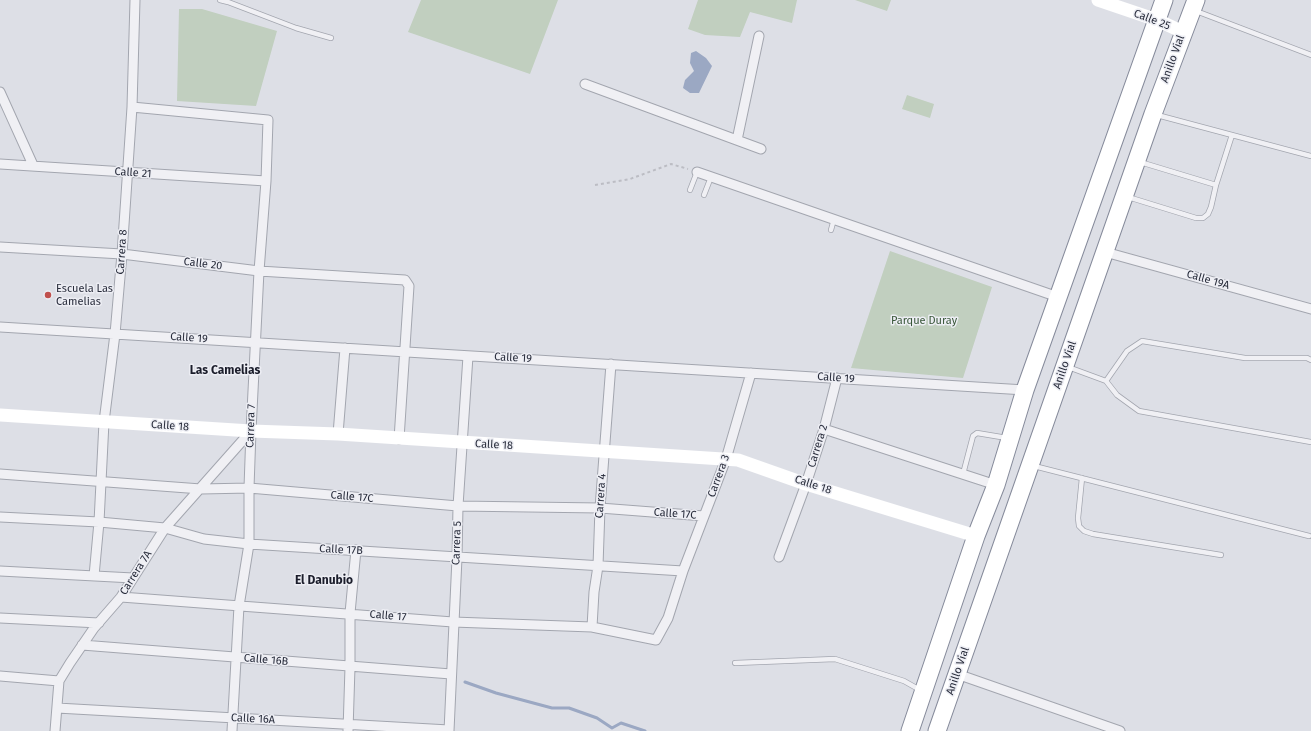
<!DOCTYPE html>
<style>
body{margin:0}
canvas{display:block;background:#dddfe6}
</style>
<canvas width="1311" height="731"></canvas>
<script>
const c = document.querySelector('canvas').getContext('2d');
c.lineJoin = 'round';
function fillPath(path, color) { c.fillStyle = color; c.fill(path, 'evenodd'); }
const toPath = rows => new Path2D(rows.map(r => 'M' + r).join(''));
function stroke(path, color, width, dash) { c.strokeStyle = color; c.lineWidth = width; c.lineCap = dash ? 'butt' : 'round'; c.setLineDash(dash || []); c.stroke(path); }
function label(font, color, halo, rows, align = 'center') {
  c.font = font + ' "Fira Sans",sans-serif'; c.lineWidth = 3; c.setLineDash([]); c.textBaseline = 'middle'; c.strokeStyle = halo; c.fillStyle = color; for (const [text, x, y, turn = 0] of rows) {
    c.save(); c.translate(x, y); c.rotate((+turn || 0) * Math.PI / 180); c.textAlign = isNaN(turn) ? turn : align; if (halo) c.strokeText(text, 0, 0); c.fillText(text, 0, 0); c.restore();
  }
}
fillPath(toPath([
 [421,0,558,0,530,74,408,32],
 [698,0,797,0,792,23,750,12,740,37,705,35,688,29],
 [855,0,891,0,887,11],
 [179,9,202,9,277,31,256,106,177,101],
 [907,95,934,104,930,118,902,109],
 [890,251,992,287,963,378,851,368]
]), '#c1cfbf');
fillPath(toPath([
 [696,51,706,58,712,66,699,93,690,93,683,88,685,80,694,71,690,63,691,53]
]), '#9ba8c3');
stroke(toPath([
 [465,682,496,693,552,708,569,708,597,718,612,728,621,723,645,731]
]), '#9ba8c3', 3);
const lane = toPath([
 [220,0,228,2,296,28,331,38],
 [1196,11,1311,55],
 [1157,115,1311,156],
 [1140,162,1216,185,1232,135],
 [690,190,697,172],
 [704,195,711,177],
 [1128,197,1196,218,1203,218,1208,214,1211,207,1216,185],
 [831,230,834,219],
 [1068,367,1106,381,1117,395,1139,411,1311,442],
 [1106,381,1127,351,1142,341,1245,358,1307,358,1311,360],
 [1034,466,1309,536],
 [963,474,973,436,977,433,1007,438],
 [1082,478,1078,518,1079,526,1084,531,1093,534,1221,555],
 [735,663,835,659,904,681,920,690]
]);
const street = toPath([
 [585,84,761,149],
 [0,92,33,165],
 [132,107,268,120,266,181,259,271,251,431,249,488,249,544,239,606,232,731],
 [737,140,759,36],
 [0,164,266,181],
 [697,172,1058,297],
 [0,247,122,254,259,271,405,280,409,286,399,439],
 [1105,252,1311,309],
 [0,327,1025,390],
 [824,429,996,485],
 [338,434,345,348],
 [0,474,201,489,249,488,458,506,600,508,704,516],
 [0,517,99,522,165,528,204,539,249,544,683,571],
 [779,557,806,484,824,429,837,378],
 [0,571,133,578],
 [94,576,99,522,104,422,115,334,122,254,132,107,135,0],
 [121,597,453,622,592,627,656,640,668,618,683,571,726,459,751,373],
 [0,618,99,623],
 [592,627,594,592,598,566,600,508,611,364],
 [82,645,451,674],
 [957,674,1120,731],
 [0,676,59,681],
 [57,708,449,730],
 [55,731,59,681,70,663,94,628,121,597,165,528,251,431],
 [348,731,350,667,350,613,356,550],
 [449,731,457,558,458,506,468,356]
]);
const highway = toPath([
 [910,731,976,536,996,485,1025,390,1164,0],
 [937,731,1153,114,1196,0]
]);
stroke(lane, '#a3a6af', 6);
stroke(street, '#a3a6af', 11);
stroke(highway, '#868b9b', 19);
stroke(toPath([
 [595,185,630,179,671,164,688,169]
]), '#bcbdc4', 2, [3, 3]);
stroke(lane, '#f0f0f4', 4.5);
stroke(street, '#f0f0f4', 9);
stroke(toPath([
 [1098,0,1157,20,1183,32],
 [0,415,251,431,338,434,738,460,806,484,976,536]
]), '#fff', 13);
stroke(highway, '#fff', 17);
for (const [x, y, r, color] of [
 [48,295,4,"#c0504d"]
]) { const dot = new Path2D(); dot.arc(x, y, r, 0, 2 * Math.PI); c.fillStyle = color; c.fill(dot); stroke(dot, '#edeef4', 1.5); }
label('11px', '#282c3b', '#edeef4', [
 ["Calle 25",1152,20,21],
 ["Anillo Vial",1173,59,-70],
 ["Calle 21",133,173,4],
 ["Carrera 8",122,252,-86],
 ["Calle 20",203,264,7],
 ["Calle 19A",1208,280,16],
 ["Calle 19",189,338,4],
 ["Calle 19",513,358,3],
 ["Anillo Vial",1065,365,-71],
 ["Calle 19",836,378,4],
 ["Calle 18",170,426,4],
 ["Carrera 7",251,426,-88],
 ["Calle 18",494,445,3],
 ["Carrera 2",818,446,-73],
 ["Carrera 3",719,476,-70],
 ["Calle 18",813,485,18],
 ["Carrera 4",601,496,-86],
 ["Calle 17C",352,497,5],
 ["Calle 17C",675,514,4],
 ["Carrera 5",457,543,-88],
 ["Calle 17B",341,550,3],
 ["Carrera 7A",136,573,-58],
 ["Calle 17",388,616,5],
 ["Calle 16B",266,660,5],
 ["Anillo Vial",958,671,-71],
 ["Calle 16A",253,719,3]
]);
label('11px', '#282c3b', '#edeef4', [
 ["Escuela Las",56,289],
 ["Camelias",56,302]
], 'left');
label('11px', '#375537', '#edeef4', [
 ["Parque Duray",924,321]
]);
label('bold 12px', '#1b1d2b', '#edeef4', [
 ["Las Camelias",225,371],
 ["El Danubio",324,581]
]);
</script>
